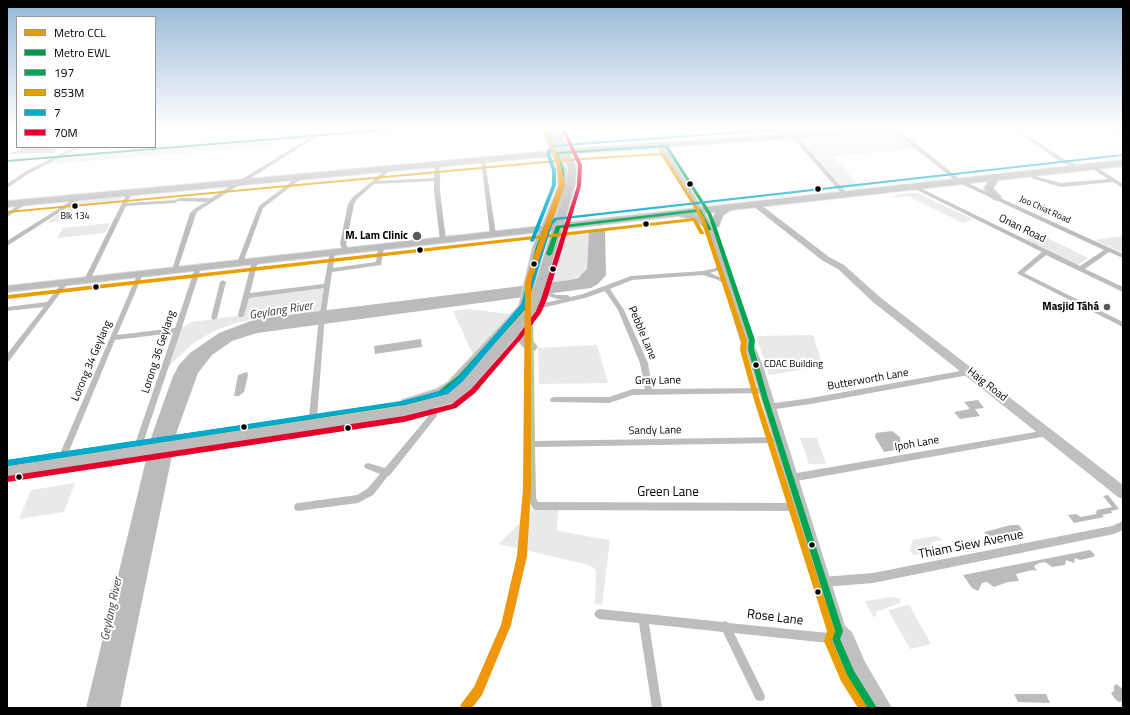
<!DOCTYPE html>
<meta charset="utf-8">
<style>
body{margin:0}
#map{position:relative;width:1130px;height:715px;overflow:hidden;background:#fff;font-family:"Titillium Web",sans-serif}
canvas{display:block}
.frame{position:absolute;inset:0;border:8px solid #000;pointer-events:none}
.legend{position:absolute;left:16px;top:16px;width:140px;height:132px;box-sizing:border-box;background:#fff;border:1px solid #999;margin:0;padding:5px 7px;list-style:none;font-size:12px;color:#000}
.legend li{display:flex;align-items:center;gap:8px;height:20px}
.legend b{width:20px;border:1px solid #999}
</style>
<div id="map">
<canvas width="1130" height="715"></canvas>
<div class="frame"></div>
<ul class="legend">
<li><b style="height:5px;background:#ee960c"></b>Metro CCL</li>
<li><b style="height:5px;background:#009645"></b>Metro EWL</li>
<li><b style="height:5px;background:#00a651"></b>197</li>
<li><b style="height:5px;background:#eb9e00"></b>853M</li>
<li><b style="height:5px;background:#00a9ce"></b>7</li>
<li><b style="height:5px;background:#e4002b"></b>70M</li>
</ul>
</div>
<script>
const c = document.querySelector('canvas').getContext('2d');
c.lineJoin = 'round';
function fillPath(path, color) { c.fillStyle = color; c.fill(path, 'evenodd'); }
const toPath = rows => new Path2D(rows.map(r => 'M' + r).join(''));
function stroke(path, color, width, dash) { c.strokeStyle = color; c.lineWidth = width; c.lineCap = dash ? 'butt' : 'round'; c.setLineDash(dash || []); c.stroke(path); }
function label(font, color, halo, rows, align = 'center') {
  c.font = font + ' "Titillium Web",sans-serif'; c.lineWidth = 4; c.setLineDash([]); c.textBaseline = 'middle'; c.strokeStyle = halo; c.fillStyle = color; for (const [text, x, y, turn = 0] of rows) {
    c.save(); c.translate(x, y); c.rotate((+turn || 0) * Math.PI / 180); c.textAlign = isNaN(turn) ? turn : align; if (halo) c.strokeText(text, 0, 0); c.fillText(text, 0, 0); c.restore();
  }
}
fillPath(toPath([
 [715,129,834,129,726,137,721,136],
 [894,132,915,149,832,156,860,186,844,188,801,140],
 [273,141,276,144,272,146,50,164,62,157],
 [914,193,920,194,973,219,963,223,908,196,893,198,897,194],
 [122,197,120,201,77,205,67,220,46,223,77,202],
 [110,223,105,233,57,238,63,228],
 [589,231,587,269,584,274,570,280,547,283,562,235],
 [1037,233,1088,258,1078,265,1027,240],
 [1123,236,1123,253,1094,240],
 [326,286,323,311,256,319,239,322,214,331,192,344,165,370,178,330,192,322,241,315,246,296],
 [468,309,510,314,473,355,453,311],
 [813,335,823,366,769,375,756,336],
 [597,345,608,383,539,384,538,348],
 [800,438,817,438,826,464,809,464],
 [75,483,64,512,19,519,31,490],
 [533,510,558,510,557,531,610,540,602,605,595,604,596,570,589,565,499,544],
 [936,536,943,540,932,542,930,545,932,552,913,555,910,550,913,540],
 [892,597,900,599,900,603,876,612,876,616,873,617,865,601],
 [909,605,931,644,910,649,888,610]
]), '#e9e9e9');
fillPath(toPath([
 [59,147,53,153,8,154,23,148],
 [605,229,606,275,598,284,591,288,257,333,232,341,212,355,198,373,177,431,120,708,86,708,152,435,173,376,179,365,190,353,219,333,256,319,570,280,578,278,587,269,589,231],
 [421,339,422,347,375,354,374,346],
 [247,372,248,375,244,392,239,396,234,396,238,375],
 [978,400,984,408,975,409,980,416,960,419,954,412,970,409,964,402],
 [892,431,900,437,901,445,895,450,884,452,875,437,876,433],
 [1108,495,1119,509,1111,511,1112,513,1102,515,1104,517,1074,523,1068,515,1076,514,1081,517,1096,514,1097,510,1112,507,1103,496],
 [1011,525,1019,525,1025,534,990,540,984,532],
 [1090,550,1095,555,1093,557,1080,560,1075,558,1074,563,1066,560,1065,565,1052,567,1045,562,1039,563,1034,566,1037,571,1032,570,1016,574,1019,581,1008,582,994,587,987,582,982,583,978,591,972,588,963,575],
 [1116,684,1123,689,1123,701,1119,702,1115,699,1111,693,1114,691,1114,686],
 [1014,694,1046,694,1050,703,1018,702]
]), '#bbb');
const primary = toPath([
 [542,129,550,129,559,150,550,129,558,129,568,149,860,129,893,129,889,131,570,154,576,167,575,185,564,223,1123,160,1123,166,998,180,993,188,1001,197,996,200,993,199,984,188,989,181,731,210,723,215,719,226,714,229,705,228,695,220,678,216,562,229,542,296,538,308,521,331,535,344,537,347,535,350,527,350,515,338,471,388,455,402,403,416,7,477,7,465,402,406,401,403,402,400,437,389,448,382,519,306,533,247,539,232,7,292,7,286,542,226,558,187,558,169,553,156,7,207,7,201,551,151,542,129],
 [561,155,562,155,568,167,566,185,566,169,561,155],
 [563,195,554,224,552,224,563,195],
 [716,212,710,223,701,216,694,214,716,212],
 [549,231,552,231,534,288,543,247,549,231]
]);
stroke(primary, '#dbdbdb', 2);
fillPath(toPath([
 [324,129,329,129,198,211,196,214,177,271,175,272,172,270,190,213,194,209,206,202,178,201,175,203,126,206,90,280,87,282,84,280,128,191,130,190,133,192,127,203,176,200,179,198,211,198,324,129],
 [888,129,894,129,899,130,961,180,1123,254,1123,258,1109,252,1085,269,1123,287,1123,292,1046,255,1024,273,1123,322,1123,327,1018,274,1017,273,1018,272,1042,252,909,186,910,185,914,185,1080,266,1104,250,957,182,895,132,888,129],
 [1013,129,1018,129,1065,160,1084,168,1080,169,1061,162,1013,129],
 [1108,129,1113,129,1123,134,1123,137,1108,129],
 [792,135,796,135,846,192,846,194,842,194,792,137,792,135],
 [75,147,81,147,30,173,7,188,7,184,26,171,75,147],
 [481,160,485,161,496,234,493,236,490,234,481,160],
 [435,164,439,165,440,178,441,179,440,180,440,191,446,240,445,241,441,241,440,240,434,191,434,181,374,184,357,199,354,204,346,244,349,251,348,252,344,252,340,244,348,204,353,197,388,168,392,169,378,181,434,178,435,164],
 [1091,166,1095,166,1123,184,1123,188,1113,182,1061,187,1031,178,1034,176,1061,183,1108,179,1091,168,1091,166],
 [300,175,303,177,302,178,263,208,243,263,242,264,238,264,237,263,259,206,300,175],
 [80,195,82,196,82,198,7,246,7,241,80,195],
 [26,200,28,201,28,203,7,217,7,213,26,200],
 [381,245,384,247,381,265,332,272,324,327,317,417,316,419,313,420,310,419,309,417,318,327,324,288,249,298,244,315,243,317,239,317,238,315,252,261,255,259,258,261,250,293,324,284,330,251,332,250,335,252,333,268,376,262,378,247,381,245],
 [721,259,724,261,723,266,720,270,710,273,722,278,730,283,731,284,730,285,726,285,718,280,703,275,632,280,610,289,624,310,648,363,652,389,764,388,767,389,768,391,767,393,633,395,609,403,551,402,550,400,551,398,554,397,609,397,633,389,645,389,640,363,618,310,605,291,585,298,533,310,535,441,779,437,782,438,783,440,782,442,779,443,535,447,536,498,538,502,801,503,804,504,805,507,804,510,801,511,536,510,533,509,528,498,527,311,529,309,530,306,562,299,557,299,541,293,538,284,539,283,543,283,546,291,547,292,557,295,567,295,569,296,570,297,583,294,631,276,703,271,716,268,718,261,721,259],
 [198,266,201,268,181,330,142,446,139,447,136,446,135,444,173,333,115,340,67,456,66,458,63,459,60,458,59,456,138,273,142,273,143,274,117,335,175,328,195,268,198,266],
 [66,280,68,281,69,282,68,283,9,361,7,362,7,354,44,307,7,311,7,307,47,302,64,281,66,280],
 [223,280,226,282,217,318,214,320,211,318,220,282,223,280],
 [971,369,974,370,975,372,974,374,811,404,768,410,765,409,764,407,765,405,768,404,811,398,971,369],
 [431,402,434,403,435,405,437,415,436,417,390,475,388,476,373,495,358,503,298,511,295,510,294,507,295,504,298,503,357,495,367,489,380,474,365,468,364,466,365,464,368,463,385,468,426,419,429,415,427,405,428,403,431,402],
 [1047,430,1050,431,1051,433,1050,435,1047,436,791,482,788,480,787,478,788,476,791,474,1047,430],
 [1123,521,1123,530,1114,534,873,583,823,587,820,585,818,582,820,579,823,577,873,573,1112,526,1123,521],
 [599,609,723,622,725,621,729,623,838,634,842,635,843,639,842,643,838,644,734,633,765,696,764,700,760,701,756,700,723,632,649,624,662,708,652,708,639,623,599,619,596,617,594,614,596,611,599,609]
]), '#bdbdbd');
fillPath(toPath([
 [657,144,664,146,706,214,716,235,750,340,756,349,763,366,845,626,852,632,865,662,892,708,862,708,845,680,830,647,828,639,831,631,751,366,746,350,740,341,708,235,698,214,656,146,657,144],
 [756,201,829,257,844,265,881,298,1123,485,1123,499,1118,497,873,302,838,269,823,261,753,206,752,204,756,201]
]), '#c0c0c0');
fillPath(primary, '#bdbdbd');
fillPath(toPath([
 [666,145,668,146,711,213,716,226,755,340,754,349,768,398,843,631,840,639,854,671,877,708,867,708,848,677,832,639,835,631,762,398,748,349,749,340,712,226,707,213,665,147,558,154,564,169,564,187,540,247,527,307,463,379,443,395,405,405,7,466,7,460,405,401,439,391,459,375,521,306,536,247,560,187,560,169,554,153,555,152,666,145],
 [699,209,701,210,711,229,711,230,707,230,697,212,560,228,552,254,549,256,546,254,556,226,699,209]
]), '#00a651');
fillPath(toPath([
 [662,153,664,154,704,217,747,341,746,350,760,400,835,631,832,641,847,675,868,708,858,708,841,681,824,641,827,631,754,400,740,350,741,341,700,217,661,155,567,161,7,213,7,211,8,211,567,159,662,153],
 [694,218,696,219,704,233,704,234,700,234,693,221,7,299,7,295,8,295,694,218]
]), '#eb9e00');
fillPath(toPath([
 [770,129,784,129,782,130,553,147,550,154,556,170,556,185,534,241,532,242,530,241,552,185,552,170,546,154,551,145,770,129],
 [1123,154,1123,156,1122,156,557,220,552,225,527,305,463,381,448,394,401,405,7,466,7,460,401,401,444,390,459,377,522,303,548,225,554,218,1123,154]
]), '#00a9ce');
fillPath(toPath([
 [561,129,565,129,582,165,581,186,547,299,541,313,521,339,475,393,456,408,404,422,7,482,7,476,8,476,404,416,452,404,471,389,517,337,536,311,541,299,577,186,578,165,561,129]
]), '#e4002b');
fillPath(toPath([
 [542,129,546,129,559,159,565,184,531,282,531,489,527,556,511,625,482,695,472,708,460,708,461,704,474,687,501,625,517,556,523,489,525,282,559,184,555,159,542,129]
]), '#ee960c');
fillPath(toPath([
 [383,129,398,129,396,130,7,162,7,160,383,129]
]), '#009645');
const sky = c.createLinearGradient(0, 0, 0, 229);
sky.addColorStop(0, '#96b7d6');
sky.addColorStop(0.56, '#fff');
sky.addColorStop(1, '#ffffff00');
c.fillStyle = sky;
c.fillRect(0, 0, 1130, 229);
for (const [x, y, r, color] of [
 [690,184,3.5,"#000"],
 [818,189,3.5,"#000"],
 [75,206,3.5,"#000"],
 [646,224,3.5,"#000"],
 [417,236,5,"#595959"],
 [420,250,3.5,"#000"],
 [534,264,3.5,"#000"],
 [553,269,3.5,"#000"],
 [96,287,3.5,"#000"],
 [1107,307,4,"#595959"],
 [756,365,3.5,"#000"],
 [244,427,3.5,"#000"],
 [348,428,3.5,"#000"],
 [19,477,3.5,"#000"],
 [812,545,3.5,"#000"],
 [818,592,3.5,"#000"]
]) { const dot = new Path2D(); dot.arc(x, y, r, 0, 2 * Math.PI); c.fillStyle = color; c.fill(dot); stroke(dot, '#fff', 1.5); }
label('9px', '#000', '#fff', [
 ["Joo Chiat Road",1045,210,24]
]);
label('9px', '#000', '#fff', [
 ["Blk 134",75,217]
]);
label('10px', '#000', '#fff', [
 ["CDAC Building",764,365]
], 'left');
label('11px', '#000', '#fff', [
 ["Onan Road",1022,229,26],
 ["Pebble Lane",642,333,67],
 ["Lorong 36 Geylang",159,352,-72],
 ["Lorong 34 Geylang",92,361,-67],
 ["Butterworth Lane",868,380,-10],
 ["Gray Lane",658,381,-1],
 ["Haig Road",987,385,38],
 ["Sandy Lane",655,431,-1],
 ["Ipoh Lane",917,444,-10]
]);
label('bold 11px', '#000', '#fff', [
 ["M. Lam Clinic",408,236],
 ["Masjid Táhá",1099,307]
], 'right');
label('italic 12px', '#3f3f3f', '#fff', [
 ["Geylang River",281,311,-9],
 ["Geylang River",112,609,-78]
]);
label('13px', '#000', '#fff', [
 ["Green Lane",668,493],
 ["Thiam Siew Avenue",971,545,-11],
 ["Rose Lane",775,618,7]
]);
</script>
